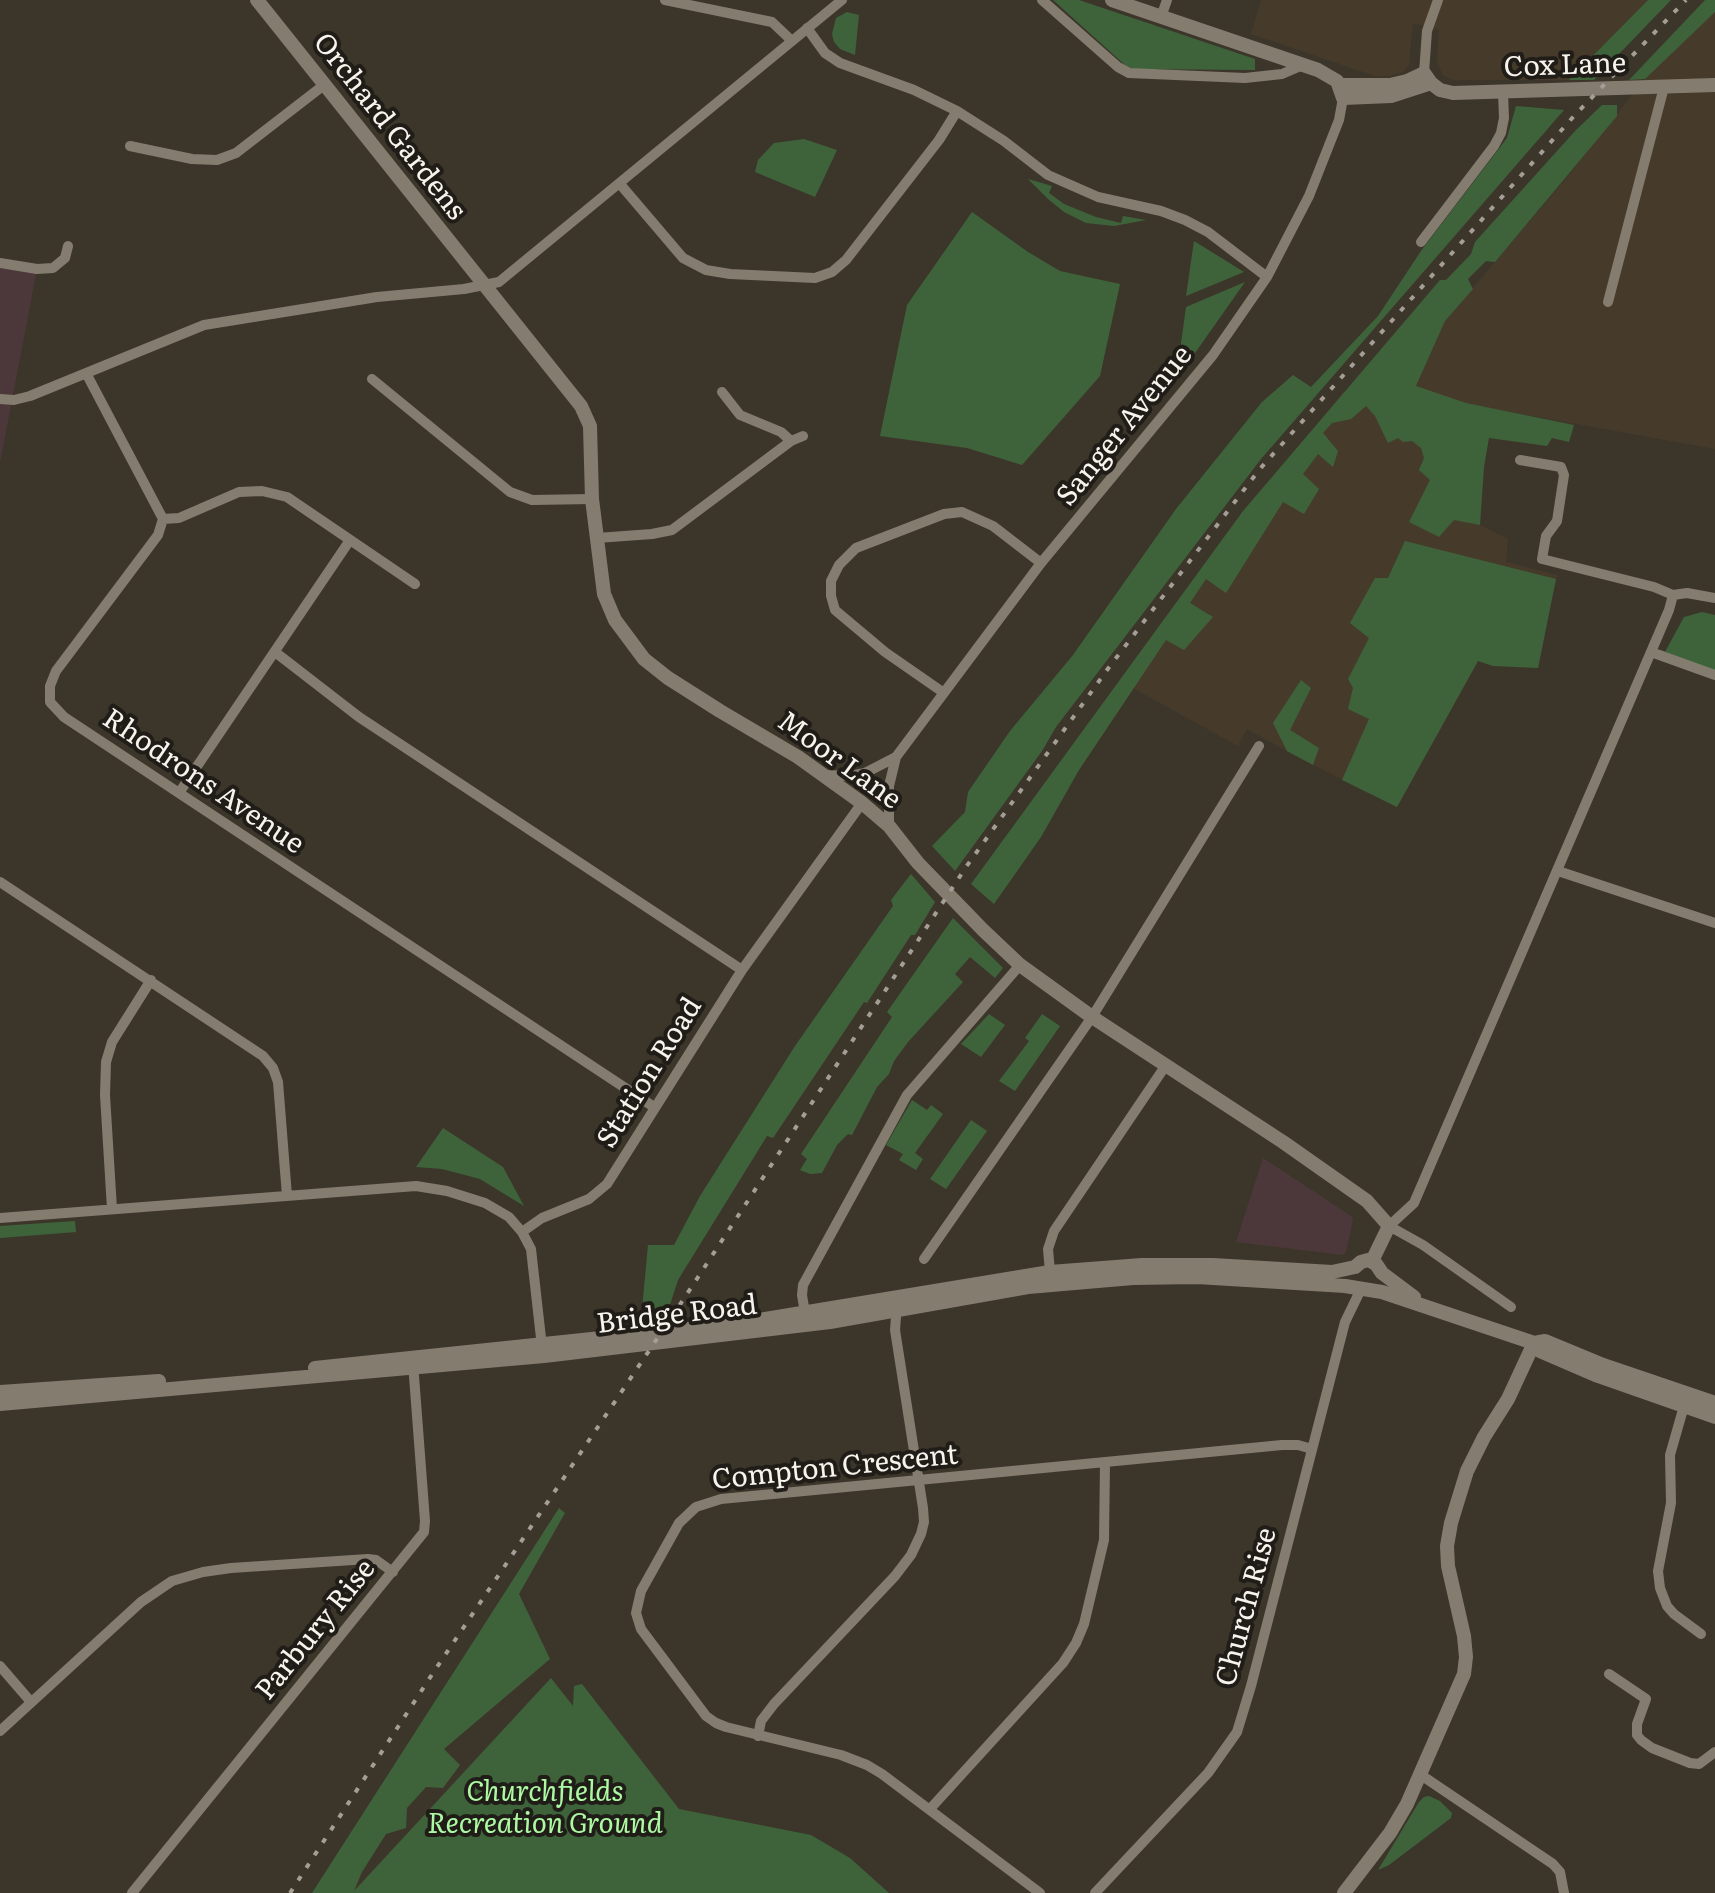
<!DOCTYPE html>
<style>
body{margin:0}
canvas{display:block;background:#3c352a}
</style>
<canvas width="1715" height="1893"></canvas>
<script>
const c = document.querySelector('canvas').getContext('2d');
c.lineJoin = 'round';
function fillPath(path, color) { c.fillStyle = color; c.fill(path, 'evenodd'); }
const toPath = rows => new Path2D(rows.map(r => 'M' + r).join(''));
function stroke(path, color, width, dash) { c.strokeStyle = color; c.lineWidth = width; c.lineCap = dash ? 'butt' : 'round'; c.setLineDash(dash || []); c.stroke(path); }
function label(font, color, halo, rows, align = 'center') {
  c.font = font + ' Literata,serif'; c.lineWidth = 8; c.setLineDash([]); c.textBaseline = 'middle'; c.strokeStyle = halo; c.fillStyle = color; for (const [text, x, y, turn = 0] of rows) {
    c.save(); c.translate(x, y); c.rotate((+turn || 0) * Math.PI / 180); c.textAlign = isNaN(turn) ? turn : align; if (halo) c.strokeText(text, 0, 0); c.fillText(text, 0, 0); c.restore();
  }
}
fillPath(toPath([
 [0,265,37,269,0,463],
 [1263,1158,1351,1216,1353,1220,1346,1252,1343,1255,1236,1242]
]), '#4c383a');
fillPath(toPath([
 [1261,0,1648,0,1569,80,1453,80,1443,75,1437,62,1439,30,1413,23,1409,65,1403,72,1389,76,1375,76,1251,34],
 [1715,12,1715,449,1466,404,1438,516,1480,525,1508,539,1506,562,1557,575,1538,668,1493,666,1478,661,1397,807,1290,753,1247,729,1238,746,1124,683,1343,392,1416,387,1445,321,1564,181,1653,69]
]), '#463b2a');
fillPath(toPath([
 [1053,0,1079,0,1255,59,1255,70,1133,69,1126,66],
 [1648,0,1671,0,1594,80,1569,80],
 [1705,0,1715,0,1715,12,1645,79,1629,80],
 [847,12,859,15,855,55,840,49,834,42,832,34,836,18],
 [1602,105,1617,105,1617,116,1495,262,1486,261,1468,279,1473,289,1445,321,1416,386,1466,403,1574,425,1569,442,1552,438,1547,446,1489,438,1484,467,1480,525,1454,520,1439,537,1409,522,1430,480,1419,470,1424,458,1421,448,1412,441,1403,442,1398,438,1388,443,1375,416,1366,406,1351,419,1332,423,1323,433,1338,451,1333,467,1318,454,1303,474,1319,489,1304,514,1283,502,1226,593,1206,579,1190,603,1213,617,1184,650,1166,640,1079,770,1041,837,994,904,971,884,1243,511,1440,280,1446,280,1471,254,1475,242,1576,130],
 [1516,106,1564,110,1261,459,1056,727,1042,751,955,871,932,846,965,812,968,792,1010,731,1073,655,1176,509,1262,402,1293,375,1311,387,1378,316,1421,251,1507,138],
 [804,139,837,150,815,197,755,172,758,160,774,143],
 [1028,179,1052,186,1049,193,1064,204,1096,217,1121,223,1123,216,1146,220,1114,226,1086,223,1064,212,1048,199],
 [972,212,1028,252,1060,271,1120,284,1100,376,1022,465,967,448,880,436,907,305],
 [1194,241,1244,272,1186,296],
 [1245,282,1176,380,1186,307],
 [1405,541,1556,579,1538,668,1493,666,1478,661,1397,807,1342,780,1369,719,1348,709,1353,688,1348,679,1369,638,1350,623,1375,578,1388,578],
 [1702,612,1715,615,1715,671,1665,652,1684,617],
 [1301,680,1311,688,1290,730,1319,748,1313,765,1287,751,1273,723],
 [911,874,935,902,915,935,911,935,867,1003,864,1002,773,1138,767,1136,678,1280,666,1317,641,1320,648,1245,674,1245,700,1196,795,1046,893,906,891,900],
 [953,918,1003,968,995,978,970,957,955,974,963,982,908,1042,894,1061,889,1074,877,1087,852,1135,848,1134,837,1145,822,1173,810,1174,800,1170,807,1159,801,1154,892,1017,887,1012],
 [989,1014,1005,1025,981,1057,961,1044],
 [1042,1014,1060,1026,1015,1091,999,1081,1029,1041,1025,1038],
 [912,1100,927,1110,931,1105,943,1114,915,1153,923,1159,916,1170,899,1160,903,1154,886,1145],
 [971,1120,987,1131,946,1189,930,1179],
 [443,1128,503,1167,524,1206,480,1179,442,1169,416,1167],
 [75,1221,76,1232,0,1238,0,1226],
 [559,1508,565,1513,519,1594,550,1659,444,1749,460,1765,443,1788,426,1787,407,1808,406,1828,386,1834,362,1872,354,1891,551,1678,573,1706,574,1686,582,1684,679,1809,811,1835,850,1858,889,1893,312,1893],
 [1429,1796,1440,1801,1452,1813,1451,1818,1389,1865,1378,1870,1419,1802,1424,1797]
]), '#3e633a');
stroke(toPath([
 [665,0,772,22,792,41],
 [1042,0,1118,67,1129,73,1245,78,1282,74,1303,65],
 [1161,17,1167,0],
 [807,28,825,53,840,63,914,90,957,111,1004,141,1048,175,1098,197,1161,211,1185,220,1208,232,1267,277],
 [1424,73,1427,31,1438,0],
 [130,146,192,159,217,160,236,153,324,85],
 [620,184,683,258,706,270,730,274,815,278,832,272,846,260,939,140,957,111],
 [1421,242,1494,146,1501,133,1504,118,1503,93],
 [0,263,37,269,53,268,65,258,68,246],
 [1608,302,1664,87],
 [86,373,163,519,158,535,56,671,50,686,50,702,64,717,654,1107],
 [372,379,510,492,532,500,592,499],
 [722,392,740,415,781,432,791,441],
 [0,399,14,400,30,396,204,325,377,297,464,289,499,282,842,0],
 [1520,460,1561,467,1564,475,1557,521,1546,536,1542,559,1654,587,1673,595,1687,593,1715,598],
 [163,519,179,518,239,492,262,491,287,497,415,584],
 [597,538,652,534,672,530,791,441,803,436],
 [275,652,359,717,742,970],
 [1651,652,1715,675],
 [944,693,885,652,835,610,831,596,831,581,839,565,856,548,944,514,962,512,993,526,1041,563],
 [826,775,849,776,865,773,896,757],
 [179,793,350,540],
 [889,826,889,786,896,757,1041,563,1213,355,1267,277,1309,196,1339,120,1343,98],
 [1558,871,1715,923],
 [0,882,263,1056,273,1068,278,1082,287,1196],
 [112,1209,105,1095,106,1062,112,1042,151,980],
 [0,1218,416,1186,447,1191,485,1203,509,1217,522,1232,531,1249,542,1347],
 [522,1232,542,1218,589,1199,607,1184,742,970,862,803],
 [924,1259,1092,1017,1259,746],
 [1050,1272,1048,1249,1054,1231,1166,1065],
 [1511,1307,1423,1245,1389,1226,1414,1203,1669,610,1673,595],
 [805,1313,802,1295,803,1285,907,1095,1020,965],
 [1684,1406,1670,1455,1671,1503,1658,1571,1660,1588,1667,1606,1674,1614,1701,1634],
 [0,1666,31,1702],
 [1609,1674,1646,1699,1637,1724,1637,1735,1641,1740,1652,1748,1690,1763,1699,1764,1715,1752],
 [0,1731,141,1602,172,1581,203,1572,231,1568,368,1559,376,1560,393,1572],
 [758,1736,761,1721,774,1704,895,1576,911,1555,921,1534,924,1522,923,1508,895,1330,896,1317,893,1308],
 [1421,1775,1553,1864,1560,1872,1564,1893],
 [930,1809,1063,1663,1076,1643,1084,1624,1104,1540,1105,1463],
 [132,1893,424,1532,425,1521,413,1363],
 [1040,1893,882,1774,867,1765,841,1755,726,1727,716,1723,706,1716,641,1629,636,1613,641,1591,679,1523,696,1507,721,1499,1282,1445,1298,1445,1312,1449],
 [1095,1893,1208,1773,1237,1732,1251,1686,1345,1322,1361,1289]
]), '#857c70', 10);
stroke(toPath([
 [257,0,581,406,590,426,592,499,604,594,615,620,644,659,668,678,720,711,798,757,862,803,889,826,918,863,983,930,1020,965,1092,1017,1283,1142,1367,1201,1389,1226,1372,1261],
 [1112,0,1318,70,1337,81,1343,98,1391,96,1431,83],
 [1340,85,1390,85,1407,81,1424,73,1431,83,1440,90,1453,93,1715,85],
 [1534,1343,1540,1351,1598,1376,1715,1417],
 [315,1368,735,1324,1050,1272,1142,1265,1213,1265,1332,1272,1355,1267,1361,1262,1368,1260,1376,1264,1382,1273,1414,1297],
 [0,1392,159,1381],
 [0,1404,544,1356,830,1322,1028,1287,1133,1278,1197,1277,1345,1286,1382,1292,1534,1343,1545,1341,1603,1365,1715,1403],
 [1344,1893,1390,1833,1407,1804,1464,1674,1466,1657,1464,1636,1448,1566,1447,1546,1451,1523,1467,1471,1484,1437,1508,1399,1534,1343]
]), '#857c70', 14);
stroke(toPath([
 [290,1893,433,1673,685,1297,966,867,1107,670,1259,470,1574,116,1686,0]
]), '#a49e96', 4, [5, 10]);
label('28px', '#f8f3ed', '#201d18', [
 ["Cox Lane",1565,66,-2],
 ["Orchard Gardens",389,127,52],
 ["Sanger Avenue",1125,426,-51],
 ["Moor Lane",839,761,36],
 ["Rhodrons Avenue",203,782,34],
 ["Station Road",650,1073,-58],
 ["Bridge Road",677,1315,-7],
 ["Compton Crescent",835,1468,-6],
 ["Church Rise",1247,1607,-75],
 ["Parbury Rise",316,1630,-51]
]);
label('italic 28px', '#acf8a3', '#201d18', [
 ["Churchfields",545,1793],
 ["Recreation Ground",545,1825]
]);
</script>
